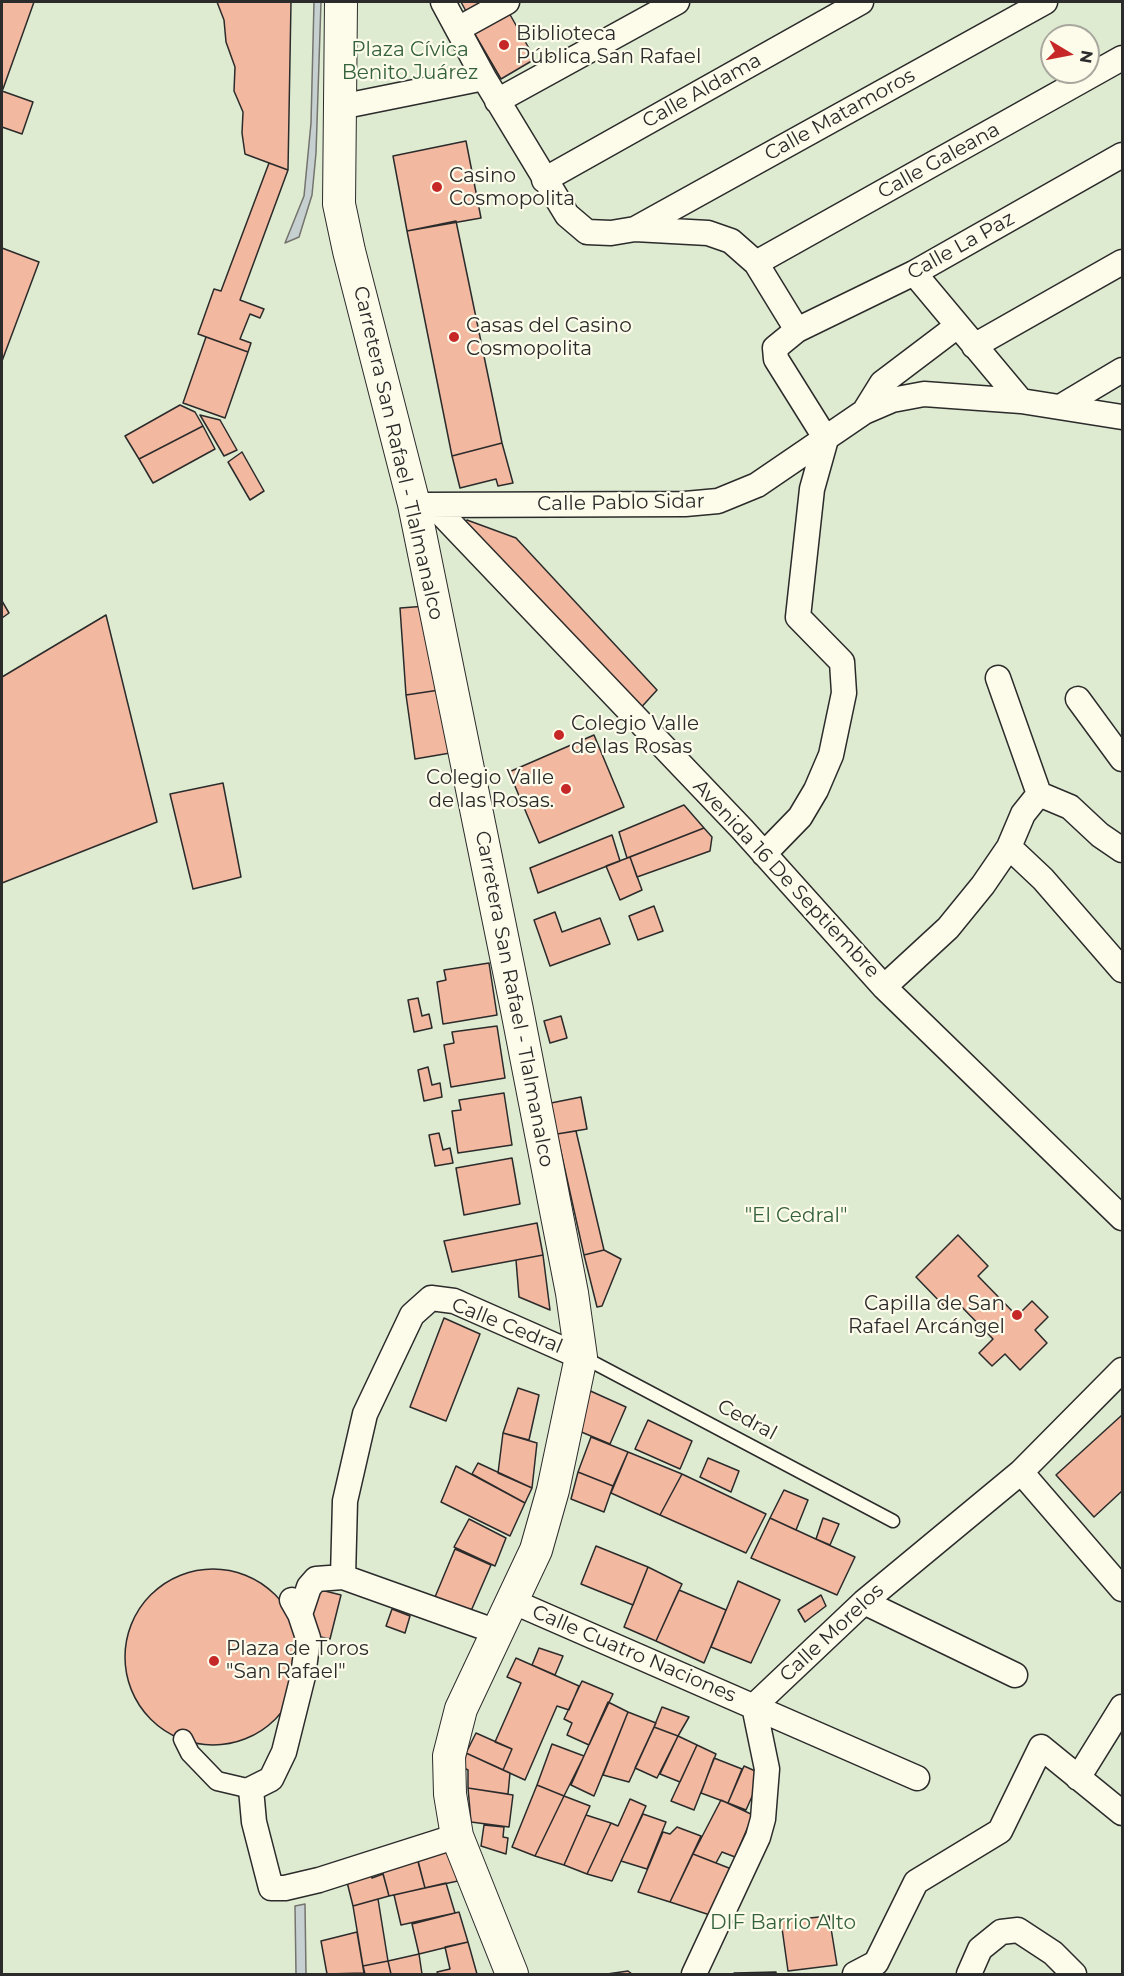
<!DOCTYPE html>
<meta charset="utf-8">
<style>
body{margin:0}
#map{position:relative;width:1124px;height:1976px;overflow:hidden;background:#fdfbea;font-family:Montserrat,sans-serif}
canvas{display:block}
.frame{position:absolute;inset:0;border:3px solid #2b2b2b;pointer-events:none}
.north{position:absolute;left:1040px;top:24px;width:60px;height:60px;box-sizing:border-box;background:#fdfbea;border:2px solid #a9a89e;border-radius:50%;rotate:100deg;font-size:16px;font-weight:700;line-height:24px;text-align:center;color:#2b2b2b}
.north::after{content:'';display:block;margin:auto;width:21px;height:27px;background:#c62828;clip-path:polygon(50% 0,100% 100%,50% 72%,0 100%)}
</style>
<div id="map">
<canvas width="1124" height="1976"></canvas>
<div class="frame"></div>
<div class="north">N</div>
</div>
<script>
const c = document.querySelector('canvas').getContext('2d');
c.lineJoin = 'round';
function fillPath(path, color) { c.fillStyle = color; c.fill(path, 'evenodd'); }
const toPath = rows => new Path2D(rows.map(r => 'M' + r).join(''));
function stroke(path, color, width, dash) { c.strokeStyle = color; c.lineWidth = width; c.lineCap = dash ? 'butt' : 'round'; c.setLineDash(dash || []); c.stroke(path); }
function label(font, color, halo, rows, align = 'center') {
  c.font = font + ' Montserrat,sans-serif'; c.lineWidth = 4.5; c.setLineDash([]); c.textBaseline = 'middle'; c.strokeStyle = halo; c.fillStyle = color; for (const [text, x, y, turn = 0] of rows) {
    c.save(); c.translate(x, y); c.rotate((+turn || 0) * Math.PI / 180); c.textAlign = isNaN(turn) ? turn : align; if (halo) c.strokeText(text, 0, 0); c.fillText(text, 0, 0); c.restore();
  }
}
const green = toPath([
 [2,2,1122,2,1122,1974,2,1974,2,2],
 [1052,36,1088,36,1088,72,1052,72,1052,36]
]);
fillPath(green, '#deebd1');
stroke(green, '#74746e', 1.5);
const water = toPath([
 [314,2,321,2,316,153,312,195,299,237,285,243,304,196,311,123,314,2],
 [305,1904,306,1974,296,1974,295,1906,305,1904]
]);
fillPath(water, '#c7d0d0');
stroke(water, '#74746e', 1.5);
const building = toPath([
 [2,2,34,2,3,89,2,89,2,2],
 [217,2,291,2,288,170,245,154,242,133,243,112,234,91,235,67,226,42,224,20,217,2],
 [461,2,488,2,467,13,461,2],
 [508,11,535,59,501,79,473,31,508,11],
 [2,91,33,102,22,134,2,127,2,91],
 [466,141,481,218,407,231,393,156,466,141],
 [269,163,288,170,240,300,264,309,260,318,250,314,240,339,251,343,248,352,198,334,214,289,221,291,269,163],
 [456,221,502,443,452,456,407,231,456,221],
 [2,248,39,262,2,361,2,248],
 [206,337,248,352,225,418,183,403,206,337],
 [180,405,195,412,203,426,139,459,125,436,180,405],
 [200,415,220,420,237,450,224,456,200,415],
 [203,426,215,449,153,483,139,459,203,426],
 [502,443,513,483,498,486,496,479,460,488,452,456,502,443],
 [242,452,264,491,250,500,228,462,242,452],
 [467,520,516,538,657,690,637,712,460,525,467,520],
 [2,601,9,613,2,618,2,601],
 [427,606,446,689,406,695,400,608,427,606],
 [106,615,157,822,2,883,2,677,106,615],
 [446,689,456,752,415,759,406,695,446,689],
 [594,735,624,807,539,843,509,772,594,735],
 [223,783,241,877,193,889,170,794,223,783],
 [684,805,704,828,627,858,619,832,684,805],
 [704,828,712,837,710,851,637,877,630,857,704,828],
 [612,835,620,861,538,893,530,868,612,835],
 [630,857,642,890,620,900,606,866,630,857],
 [654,906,663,931,638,940,629,916,654,906],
 [555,912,562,932,600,918,610,944,550,966,534,920,555,912],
 [489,963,497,1015,443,1024,437,982,446,980,444,970,489,963],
 [418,998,422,1016,429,1014,432,1028,414,1032,408,1000,418,998],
 [561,1016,567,1038,550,1043,544,1021,561,1016],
 [497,1026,505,1078,451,1087,444,1045,454,1043,452,1032,497,1026],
 [428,1067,432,1085,440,1083,442,1097,424,1101,418,1070,428,1067],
 [504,1093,512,1145,458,1153,452,1111,461,1110,459,1100,504,1093],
 [581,1097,587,1129,557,1134,551,1103,581,1097],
 [576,1131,604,1250,584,1255,557,1134,576,1131],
 [439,1133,443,1150,450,1148,453,1163,435,1166,429,1135,439,1133],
 [512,1158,520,1204,464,1215,456,1168,512,1158],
 [537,1223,543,1255,452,1272,444,1241,537,1223],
 [958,1235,988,1266,978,1276,1017,1316,1032,1301,1048,1317,1035,1330,1047,1343,1020,1370,1005,1354,992,1366,979,1353,993,1339,955,1300,946,1308,916,1277,958,1235],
 [604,1250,621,1259,602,1306,597,1307,584,1255,604,1250],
 [543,1255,550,1310,519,1297,516,1260,543,1255],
 [444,1318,480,1334,446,1421,410,1407,444,1318],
 [518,1388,539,1395,529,1440,503,1433,518,1388],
 [586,1389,626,1407,610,1444,579,1431,586,1389],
 [1122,1415,1122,1491,1094,1517,1056,1475,1122,1415],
 [648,1420,692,1441,680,1469,635,1449,648,1420],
 [503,1433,537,1443,532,1488,498,1473,503,1433],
 [591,1437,628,1452,613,1486,578,1472,591,1437],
 [628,1452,682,1474,660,1515,611,1493,628,1452],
 [708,1458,739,1471,731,1492,700,1477,708,1458],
 [478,1463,532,1488,525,1503,472,1474,478,1463],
 [456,1466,525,1503,510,1536,441,1502,456,1466],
 [578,1472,613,1486,604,1512,571,1499,578,1472],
 [682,1474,766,1514,746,1553,660,1515,682,1474],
 [784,1490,808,1500,796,1530,770,1518,784,1490],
 [770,1518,855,1557,837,1595,751,1558,770,1518],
 [823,1518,839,1524,830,1545,816,1539,823,1518],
 [469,1519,506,1538,495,1566,454,1547,469,1519],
 [596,1546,648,1567,633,1605,581,1584,596,1546],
 [455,1549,491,1565,471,1611,435,1597,455,1549],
 [648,1567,682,1584,656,1641,624,1627,648,1567],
 '125 1657a88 88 0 1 1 176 0a88 88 0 1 1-176 0Z',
 [738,1581,780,1600,751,1663,711,1647,738,1581],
 [317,1589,341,1595,330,1639,307,1634,317,1589],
 [679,1590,726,1610,704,1663,656,1641,679,1590],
 [821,1595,826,1606,805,1622,798,1610,821,1595],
 [392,1609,410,1616,405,1633,386,1626,392,1609],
 [539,1648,563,1656,555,1675,532,1665,539,1648],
 [516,1658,579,1686,569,1710,557,1706,525,1780,503,1770,512,1749,495,1742,521,1683,507,1677,516,1658],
 [582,1681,613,1694,589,1745,567,1735,572,1723,564,1719,582,1681],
 [608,1702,628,1712,594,1796,571,1785,608,1702],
 [662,1707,689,1717,678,1736,654,1727,662,1707],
 [628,1712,656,1723,629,1782,603,1775,628,1712],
 [654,1727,678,1736,657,1778,635,1768,654,1727],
 [476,1733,512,1749,503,1770,466,1753,476,1733],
 [678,1736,697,1745,680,1782,660,1774,678,1736],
 [552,1744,584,1756,564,1796,537,1785,552,1744],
 [697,1745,716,1754,694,1810,671,1801,697,1745],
 [466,1753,510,1773,508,1794,468,1788,468,1770,464,1768,466,1753],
 [714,1758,742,1769,728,1803,701,1793,714,1758],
 [744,1766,762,1774,746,1810,728,1803,744,1766],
 [537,1785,564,1796,535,1856,512,1847,537,1785],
 [468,1788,513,1795,509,1827,471,1822,468,1788],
 [564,1796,590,1806,564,1865,535,1856,564,1796],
 [630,1799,646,1806,612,1881,587,1874,611,1823,618,1826,630,1799],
 [721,1800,753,1815,735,1857,722,1852,716,1863,693,1854,721,1800],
 [643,1814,666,1822,647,1869,621,1861,643,1814],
 [586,1815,611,1823,587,1874,564,1865,586,1815],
 [484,1825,504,1827,503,1837,508,1838,506,1854,481,1846,484,1825],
 [677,1827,701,1836,670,1902,638,1892,663,1832,670,1834,677,1827],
 [448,1847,458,1881,425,1888,415,1849,448,1847],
 [693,1854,734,1870,713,1916,670,1902,693,1854],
 [417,1858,425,1888,389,1896,381,1866,417,1858],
 [370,1869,372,1878,383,1874,389,1896,353,1906,345,1874,370,1869],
 [446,1883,455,1913,401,1925,394,1895,446,1883],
 [378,1899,388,1961,363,1966,353,1906,378,1899],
 [459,1912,468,1942,419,1954,412,1924,459,1912],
 [829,1916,837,1965,788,1971,781,1921,829,1916],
 [357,1932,364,1973,327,1974,321,1941,357,1932],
 [468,1942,477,1974,438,1974,437,1972,450,1969,445,1947,468,1942],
 [419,1954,422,1974,391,1974,388,1961,419,1954],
 [388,1961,391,1974,365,1974,363,1966,388,1961],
 [628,1971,632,1974,607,1974,628,1971],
 [776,1972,776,1974,735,1974,734,1973,776,1972]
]);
fillPath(building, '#f2b8a0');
stroke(building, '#2b2b2b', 1.5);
const service = toPath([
 [583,1357,893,1521]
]);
const pedestrian = toPath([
 [183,1739,190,1753,217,1781,251,1789]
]);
const minor = toPath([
 [443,2,484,78,567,215,587,232,611,233,635,229,708,233,731,241,756,263,797,330],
 [458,29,507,2],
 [497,101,677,2],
 [340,107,484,78],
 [544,180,861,2],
 [635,229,1045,2],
 [756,263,1122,58],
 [914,273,1021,401],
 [974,346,1122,262],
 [1060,407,1122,370],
 [864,412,882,383,956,327],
 [425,505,685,504,718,501,757,485,864,412,892,400,924,394,1021,401,1122,417],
 [433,505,742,829,884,987,1122,1218],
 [998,678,1039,794],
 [1078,699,1122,759],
 [1039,794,1070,807,1100,835,1122,850],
 [1009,847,1043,879,1122,970],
 [764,854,800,817,816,790,831,755,844,693,842,662,798,617,812,489,826,439,776,359,775,348,797,330,914,273,1122,155],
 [884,987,948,928,983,885,1009,847,1023,814,1039,794],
 [1021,1472,1122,1589],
 [343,1577,345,1501,365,1414,412,1315,431,1298,454,1301,581,1357],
 [292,1600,300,1614,308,1638,303,1676,284,1752,271,1779,251,1789,254,1822,271,1888,285,1888,319,1880,457,1836],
 [514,1602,917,1778],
 [864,1602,1015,1675],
 [300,1614,309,1587,316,1579,343,1577,497,1632],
 [754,1706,864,1602,1021,1472,1122,1370],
 [1078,1778,1122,1707],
 [694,1974,758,1837,763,1819,767,1769,754,1706],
 [855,1974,876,1963,916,1882,1000,1831,1041,1747,1122,1813],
 [969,1974,980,1949,1001,1932,1018,1930,1053,1953,1074,1974]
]);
const tertiary = toPath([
 [341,2,339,204,349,251,414,504,517,1010,572,1293,581,1357,553,1490,536,1550,461,1709,449,1756,450,1794,457,1836,512,1974]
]);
stroke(service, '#2b2b2b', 15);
stroke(pedestrian, '#2b2b2b', 21);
stroke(minor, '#2b2b2b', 27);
stroke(tertiary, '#2b2b2b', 34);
stroke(service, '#fdfbea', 12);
stroke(pedestrian, '#fdfbea', 18);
stroke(minor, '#fdfbea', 24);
stroke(tertiary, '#fdfbea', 32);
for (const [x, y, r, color] of [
 [504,45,6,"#c62828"],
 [437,187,6,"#c62828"],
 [454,337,6,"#c62828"],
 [559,735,6,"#c62828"],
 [566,789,6,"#c62828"],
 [1017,1315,6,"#c62828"],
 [214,1661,6,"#c62828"]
]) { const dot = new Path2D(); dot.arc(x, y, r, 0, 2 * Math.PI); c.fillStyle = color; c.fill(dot); stroke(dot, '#fdfbea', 2); }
label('20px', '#2b2b2b', '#fdfbea', [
 ["Biblioteca",516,34],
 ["Pública San Rafael",516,57],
 ["Casino",449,176],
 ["Cosmopolita",449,199],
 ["Casas del Casino",466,326],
 ["Cosmopolita",466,349],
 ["Colegio Valle",571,724],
 ["de las Rosas",571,747],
 ["Colegio Valle",554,778,"right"],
 ["de las Rosas.",554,801,"right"],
 ["Capilla de San",1005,1304,"right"],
 ["Rafael Arcángel",1005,1327,"right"],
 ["Plaza de Toros",226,1649],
 ["\"San Rafael\"",226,1672]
], 'left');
label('20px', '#34623c', '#fdfbea', [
 ["Plaza Cívica",410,50],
 ["Benito Juárez",410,73],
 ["\"El Cedral\"",796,1216],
 ["DIF Barrio Alto",783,1923]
]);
label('20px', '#2b2b2b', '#fdfbea', [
 ["Calle Aldama",702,91,-29],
 ["Calle Matamoros",840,115,-29],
 ["Calle Galeana",939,161,-29],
 ["Calle La Paz",961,246,-29],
 ["Carretera San Rafael - Tlalmanalco",398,453,77],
 ["Calle Pablo Sidar",621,503,-1],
 ["Avenida 16 De Septiembre",786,879,47],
 ["Carretera San Rafael - Tlalmanalco",514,999,79],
 ["Calle Cedral",507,1326,22],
 ["Cedral",747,1420,28],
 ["Calle Morelos",832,1633,-43],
 ["Calle Cuatro Naciones",634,1654,23]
]);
</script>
